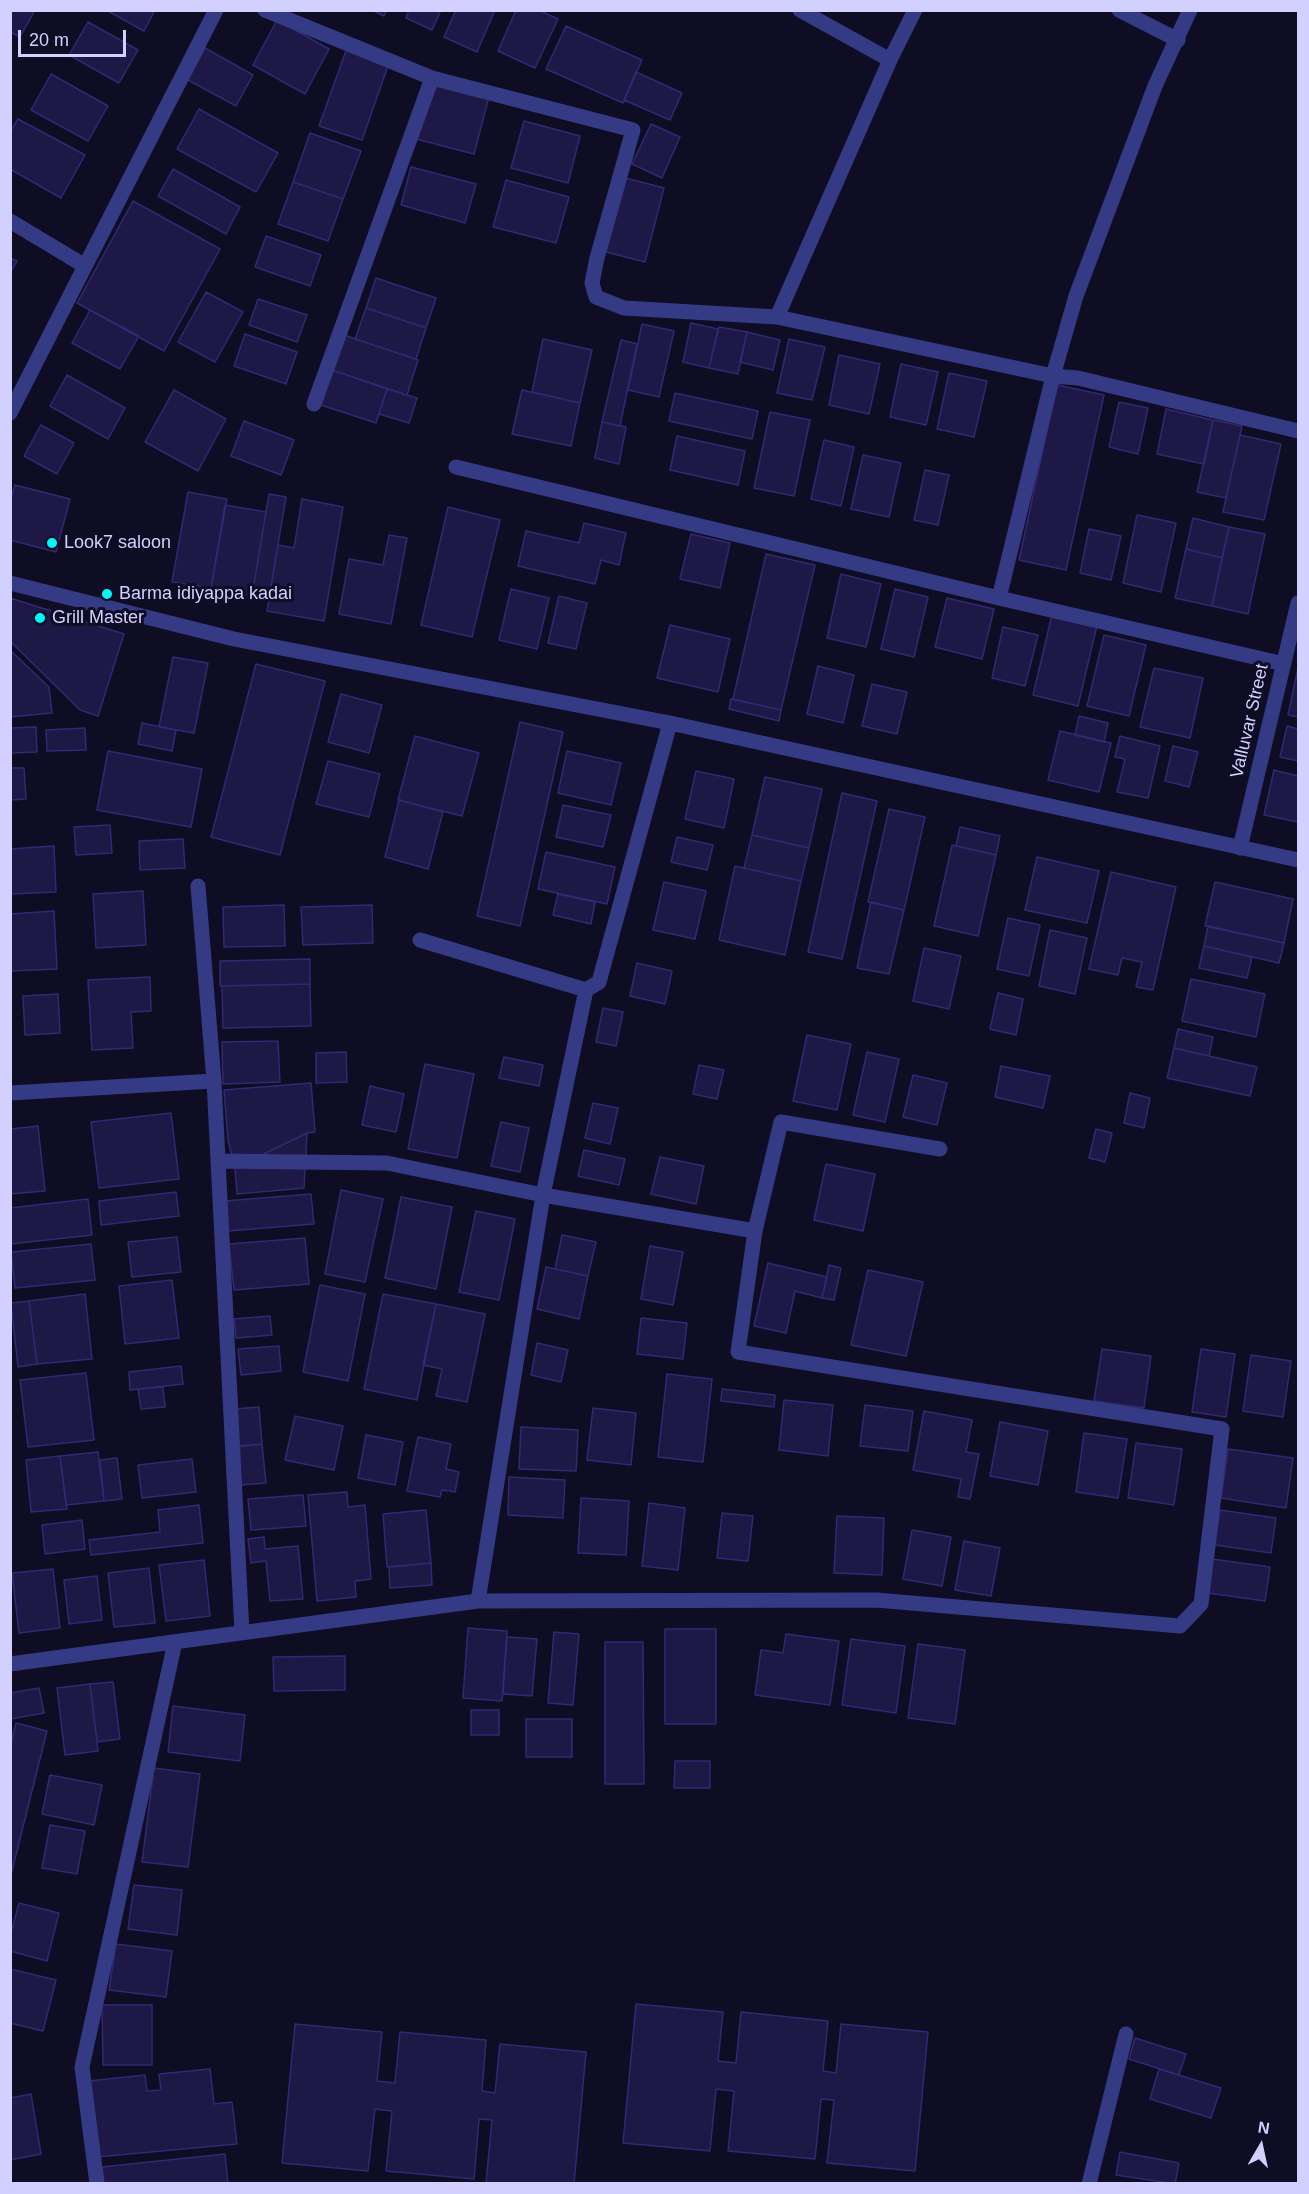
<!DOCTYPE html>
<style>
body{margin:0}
#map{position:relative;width:1309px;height:2194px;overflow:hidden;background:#0f0d24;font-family:Arial,sans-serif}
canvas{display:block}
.frame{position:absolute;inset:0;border:12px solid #d1d0ff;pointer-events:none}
.north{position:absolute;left:1231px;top:2116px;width:60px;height:60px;-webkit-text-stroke:4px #0f0d24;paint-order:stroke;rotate:9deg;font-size:16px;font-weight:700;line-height:24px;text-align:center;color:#d1d0ff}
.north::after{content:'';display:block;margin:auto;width:21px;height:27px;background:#d1d0ff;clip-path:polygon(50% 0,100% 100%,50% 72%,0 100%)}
.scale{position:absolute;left:18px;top:30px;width:108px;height:27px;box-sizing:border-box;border:3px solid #d1d0ff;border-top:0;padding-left:8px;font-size:18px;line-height:21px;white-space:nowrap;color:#d1d0ff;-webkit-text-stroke:4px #0f0d24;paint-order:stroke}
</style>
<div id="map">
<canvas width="1309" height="2194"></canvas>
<div class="frame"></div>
<div class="north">N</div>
<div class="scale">20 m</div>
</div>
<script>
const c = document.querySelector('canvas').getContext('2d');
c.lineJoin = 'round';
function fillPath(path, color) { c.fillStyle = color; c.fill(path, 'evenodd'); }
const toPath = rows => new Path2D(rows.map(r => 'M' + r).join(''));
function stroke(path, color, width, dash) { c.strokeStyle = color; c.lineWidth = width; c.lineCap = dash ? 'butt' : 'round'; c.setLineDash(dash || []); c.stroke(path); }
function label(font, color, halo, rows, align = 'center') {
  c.font = font + ' Arial,sans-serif'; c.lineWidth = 6; c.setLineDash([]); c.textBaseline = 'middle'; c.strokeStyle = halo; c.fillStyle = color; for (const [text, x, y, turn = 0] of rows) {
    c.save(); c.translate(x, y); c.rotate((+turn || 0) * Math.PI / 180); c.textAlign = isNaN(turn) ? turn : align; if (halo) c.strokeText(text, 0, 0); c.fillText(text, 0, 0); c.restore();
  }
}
const building = toPath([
 [10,10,35,10,20,37,10,32,10,10],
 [106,10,155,10,144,31,106,10],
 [372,10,387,10,384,16,372,10],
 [409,10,441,10,432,30,406,18,409,10],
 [456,10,495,10,477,52,444,37,456,10],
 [516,10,538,10,558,19,535,68,498,51,516,10],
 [277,20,329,49,305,94,253,65,277,20],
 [88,22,138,50,119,83,69,55,88,22],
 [566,26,642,60,623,103,546,69,566,26],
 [205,48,253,75,236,106,188,80,205,48],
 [347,48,389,63,362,140,319,126,347,48],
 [636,72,682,93,670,120,624,100,636,72],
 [51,74,108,106,88,141,31,110,51,74],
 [432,82,489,97,474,154,416,139,432,82],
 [199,109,278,153,256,192,177,149,199,109],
 [18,119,85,155,61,198,10,169,10,132,18,119],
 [524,121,580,136,568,183,511,168,524,121],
 [651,124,680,137,662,178,632,164,651,124],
 [310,133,361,151,343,199,293,182,310,133],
 [411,167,476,184,465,223,401,205,411,167],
 [173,169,240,207,226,234,158,196,173,169],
 [626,178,664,188,645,262,606,252,626,178],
 [506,180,569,197,556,243,493,227,506,180],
 [293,182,343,199,328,241,278,224,293,182],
 [133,201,220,249,164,351,77,303,133,201],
 [266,236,321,255,310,286,255,267,266,236],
 [10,258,17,261,10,273,10,258],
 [376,278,436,298,426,328,366,308,376,278],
 [206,292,243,312,215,362,178,342,206,292],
 [258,299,307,315,297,342,249,325,258,299],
 [366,308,426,328,416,359,355,339,366,308],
 [90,310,139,336,120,369,72,343,90,310],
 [691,323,718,329,709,368,683,362,691,323],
 [642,324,674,331,659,397,628,390,642,324],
 [719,327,747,332,738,374,709,368,719,327],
 [747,332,780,340,773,370,740,362,747,332],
 [245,334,297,352,286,384,234,366,245,334],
 [344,335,418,360,407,395,332,370,344,335],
 [543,339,592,350,580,403,532,392,543,339],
 [789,339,825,347,812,400,777,393,789,339],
 [621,340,637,344,620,426,602,422,621,340],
 [839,355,880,364,869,414,829,405,839,355],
 [901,364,938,372,926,425,890,417,901,364],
 [332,370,387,389,376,423,321,405,332,370],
 [949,373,987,381,974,437,937,429,949,373],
 [67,375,125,408,108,439,50,406,67,375],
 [1057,385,1104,395,1066,570,1019,560,1057,385],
 [387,389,417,398,409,423,379,414,387,389],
 [174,390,226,419,198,471,145,442,174,390],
 [522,390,580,403,571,446,512,434,522,390],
 [675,393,758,411,752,439,669,421,675,393],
 [1119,402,1148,408,1138,454,1109,447,1119,402],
 [1166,409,1213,420,1204,464,1157,454,1166,409],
 [770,412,810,420,794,496,754,488,770,412],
 [1213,420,1242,426,1226,498,1197,492,1213,420],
 [244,421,294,440,281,475,231,456,244,421],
 [602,422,626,427,619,464,595,458,602,422],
 [41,425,74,443,57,474,24,456,41,425],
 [1240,435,1281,444,1264,520,1223,512,1240,435],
 [677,436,745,451,738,485,670,470,677,436],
 [824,440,854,447,841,506,811,499,824,440],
 [863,455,901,463,889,517,851,509,863,455],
 [925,470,949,475,938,525,914,520,925,470],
 [15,485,70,499,56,552,10,540,10,502,15,485],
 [188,492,227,499,211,588,172,582,188,492],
 [269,494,286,497,269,598,252,596,269,494],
 [302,499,343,507,324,621,267,611,278,545,294,548,302,499],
 [225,505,266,512,252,596,211,588,225,505],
 [448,507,500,520,472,637,421,625,448,507],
 [1137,515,1176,523,1161,592,1123,583,1137,515],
 [1193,518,1229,527,1222,558,1186,549,1193,518],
 [584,523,626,533,619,565,601,560,595,584,518,566,526,531,579,543,584,523],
 [1229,527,1265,534,1248,614,1212,606,1229,527],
 [1089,529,1121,536,1111,580,1080,573,1089,529],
 [691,534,730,543,720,588,680,579,691,534],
 [389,535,407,538,391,624,339,614,349,559,383,565,389,535],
 [1186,549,1222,558,1212,606,1175,598,1186,549],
 [766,554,815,565,781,710,733,699,766,554],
 [841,574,881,584,866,647,827,638,841,574],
 [511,589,549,598,537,649,499,640,511,589],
 [895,589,928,597,914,657,881,649,895,589],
 [559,596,587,603,576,649,548,643,559,596],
 [10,598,124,634,98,716,80,710,10,641,10,598],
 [947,598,994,609,982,659,935,647,947,598],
 [1052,615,1097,625,1078,706,1033,695,1052,615],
 [670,625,730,639,718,692,657,678,670,625],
 [1003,627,1038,635,1025,686,992,678,1003,627],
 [1104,635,1146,645,1129,716,1087,706,1104,635],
 [10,650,49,687,52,713,10,717,10,650],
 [173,657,208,663,194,733,159,727,173,657],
 [256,664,325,681,280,855,211,837,256,664],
 [818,666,854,675,843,723,807,714,818,666],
 [1154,668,1203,678,1190,738,1140,727,1154,668],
 [1298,668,1298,717,1288,715,1298,668],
 [872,684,907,692,897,734,862,726,872,684],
 [341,694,382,705,369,753,328,742,341,694],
 [731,699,781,710,779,721,729,709,731,699],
 [1079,716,1108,723,1104,742,1075,735,1079,716],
 [520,722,563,732,520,926,477,916,520,722],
 [142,723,176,730,172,751,138,744,142,723],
 [1287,726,1298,729,1298,761,1280,757,1287,726],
 [36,727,37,752,10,753,10,728,36,727],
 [85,728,86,750,47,751,46,730,85,728],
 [1060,731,1111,743,1099,792,1048,780,1060,731],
 [415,736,479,753,462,816,398,800,415,736],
 [1120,736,1160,746,1148,798,1117,792,1125,759,1115,757,1120,736],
 [1173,746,1198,752,1189,787,1165,781,1173,746],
 [108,751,202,769,191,827,97,810,108,751],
 [567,751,621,763,611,805,558,793,567,751],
 [328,761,380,774,369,817,316,804,328,761],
 [10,768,24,768,26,799,10,800,10,768],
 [1274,770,1298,776,1298,822,1264,815,1274,770],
 [696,771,734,779,724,828,685,819,696,771],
 [765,777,822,789,809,848,752,835,765,777],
 [842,793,877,801,842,959,808,952,842,793],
 [399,800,443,812,428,869,385,857,399,800],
 [563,805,611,815,603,847,556,837,563,805],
 [889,809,925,817,904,910,868,902,889,809],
 [110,825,112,853,76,855,74,827,110,825],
 [960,827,1000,836,996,855,956,846,960,827],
 [752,835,809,848,801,881,744,868,752,835],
 [677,837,713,845,707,870,671,862,677,837],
 [183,839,185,868,140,870,139,841,183,839],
 [952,845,996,855,978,936,934,926,952,845],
 [54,846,56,892,10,894,10,849,54,846],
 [546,852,615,867,607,904,538,889,546,852],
 [1037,857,1099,871,1087,923,1025,910,1037,857],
 [735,866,801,881,785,955,719,940,735,866],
 [1111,872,1176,887,1153,990,1136,987,1142,962,1122,958,1118,975,1089,969,1111,872],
 [664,882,706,891,695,939,653,930,664,882],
 [1215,882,1293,899,1284,943,1205,926,1215,882],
 [143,891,146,945,96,948,93,894,143,891],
 [558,894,595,902,591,924,553,915,558,894],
 [871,902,904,910,889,974,857,968,871,902],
 [284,905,285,946,224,947,223,907,284,905],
 [372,905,373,943,303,945,301,907,372,905],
 [54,911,57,969,10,971,10,914,54,911],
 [1008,918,1040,925,1029,976,997,969,1008,918],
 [1208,926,1284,943,1279,963,1204,946,1208,926],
 [1050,930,1087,938,1075,994,1039,986,1050,930],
 [1204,946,1252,957,1247,978,1199,968,1204,946],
 [924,948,961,956,949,1009,913,1001,924,948],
 [310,959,310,984,220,986,220,961,310,959],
 [637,963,672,971,665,1004,630,996,637,963],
 [150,977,151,1011,131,1012,133,1048,92,1050,88,980,150,977],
 [1191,979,1265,994,1256,1037,1182,1021,1191,979],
 [310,984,311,1026,223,1028,222,986,310,984],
 [998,993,1023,999,1016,1035,990,1029,998,993],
 [58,994,60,1033,25,1035,23,996,58,994],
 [603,1008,623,1012,616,1046,596,1042,603,1008],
 [1178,1029,1213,1037,1209,1056,1174,1048,1178,1029],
 [807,1035,851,1044,837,1110,793,1101,807,1035],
 [278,1041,280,1082,223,1084,222,1042,278,1041],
 [1174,1048,1257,1067,1250,1096,1167,1078,1174,1048],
 [346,1052,347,1082,316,1083,316,1053,346,1052],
 [867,1052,899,1059,885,1122,853,1115,867,1052],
 [504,1057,543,1065,539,1086,499,1078,504,1057],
 [425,1064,474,1074,457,1158,408,1149,425,1064],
 [699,1065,724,1070,717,1099,693,1094,699,1065],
 [1001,1066,1050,1076,1043,1108,995,1097,1001,1066],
 [913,1075,947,1083,937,1125,903,1117,913,1075],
 [311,1083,315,1132,307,1133,235,1168,228,1140,224,1090,311,1083],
 [370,1086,404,1094,396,1132,362,1125,370,1086],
 [1130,1093,1150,1098,1144,1128,1124,1123,1130,1093],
 [593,1103,618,1108,610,1144,585,1138,593,1103],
 [171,1113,179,1179,99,1188,91,1122,171,1113],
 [501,1122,529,1128,520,1172,491,1166,501,1122],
 [38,1126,45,1191,10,1194,10,1129,38,1126],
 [1096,1129,1112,1133,1105,1162,1089,1158,1096,1129],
 [307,1133,304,1188,237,1194,235,1168,307,1133],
 [584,1150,625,1159,619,1185,578,1176,584,1150],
 [660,1157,704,1166,696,1204,651,1194,660,1157],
 [826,1164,875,1174,863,1231,814,1220,826,1164],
 [341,1190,383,1199,365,1282,325,1274,341,1190],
 [176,1192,179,1216,101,1225,99,1201,176,1192],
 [311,1194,314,1224,228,1231,225,1201,311,1194],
 [401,1197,452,1207,436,1289,385,1278,401,1197],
 [88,1199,92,1235,10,1244,10,1208,88,1199],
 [476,1211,515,1219,499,1300,459,1292,476,1211],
 [562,1235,596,1242,588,1276,555,1269,562,1235],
 [177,1237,181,1272,132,1277,128,1242,177,1237],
 [305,1238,309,1284,234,1290,229,1244,305,1238],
 [91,1244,95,1280,15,1288,11,1252,91,1244],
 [650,1246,683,1252,673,1305,641,1299,650,1246],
 [768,1263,827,1277,822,1298,795,1291,786,1333,754,1326,768,1263],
 [829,1265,841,1268,834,1300,822,1298,829,1265],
 [546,1267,588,1276,579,1319,537,1309,546,1267],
 [868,1270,923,1282,906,1356,851,1345,868,1270],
 [172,1280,179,1338,125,1344,119,1286,172,1280],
 [320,1285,365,1294,348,1381,303,1372,320,1285],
 [85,1294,92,1359,37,1364,29,1301,85,1294],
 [383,1294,436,1304,417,1400,364,1389,383,1294],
 [29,1301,37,1364,18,1367,11,1303,29,1301],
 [436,1304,485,1314,467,1402,436,1396,442,1369,423,1365,436,1304],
 [270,1316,272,1335,236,1338,234,1319,270,1316],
 [641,1318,687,1323,683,1359,637,1354,641,1318],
 [537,1343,568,1350,561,1382,531,1375,537,1343],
 [279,1346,281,1371,241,1375,238,1349,279,1346],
 [1102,1349,1151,1356,1144,1408,1094,1401,1102,1349],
 [1201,1349,1235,1354,1226,1417,1192,1412,1201,1349],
 [1251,1355,1291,1361,1283,1417,1243,1411,1251,1355],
 [181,1366,183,1384,130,1390,129,1372,181,1366],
 [86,1373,94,1440,28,1447,20,1380,86,1373],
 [667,1374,712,1379,703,1462,658,1457,667,1374],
 [163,1387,165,1407,141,1409,138,1389,163,1387],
 [722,1389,775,1395,774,1407,721,1401,722,1389],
 [784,1400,833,1405,828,1456,779,1450,784,1400],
 [865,1405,913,1411,908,1451,860,1446,865,1405],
 [259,1407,262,1444,236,1447,233,1409,259,1407],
 [593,1408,636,1413,631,1465,587,1460,593,1408],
 [924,1411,972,1420,966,1452,979,1454,970,1499,958,1497,961,1479,913,1470,924,1411],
 [295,1416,343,1426,334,1470,285,1460,295,1416],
 [1000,1422,1048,1431,1038,1485,990,1476,1000,1422],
 [521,1427,578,1430,576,1471,519,1469,521,1427],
 [1084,1433,1127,1439,1118,1498,1076,1492,1084,1433],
 [366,1435,403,1442,395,1485,358,1478,366,1435],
 [418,1437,451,1444,446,1469,459,1472,455,1492,442,1490,440,1497,407,1491,418,1437],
 [1136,1443,1182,1449,1174,1505,1128,1498,1136,1443],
 [262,1444,266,1483,241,1485,237,1446,262,1444],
 [1228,1449,1293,1458,1286,1508,1221,1498,1228,1449],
 [98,1452,104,1501,66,1505,60,1456,98,1452],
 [60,1456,67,1509,31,1512,26,1460,60,1456],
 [117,1458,122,1499,104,1501,100,1460,117,1458],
 [192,1459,196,1492,142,1498,138,1465,192,1459],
 [509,1477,565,1480,563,1518,508,1515,509,1477],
 [347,1492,348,1507,365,1505,371,1579,355,1581,356,1597,317,1601,308,1495,347,1492],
 [303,1495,306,1526,251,1530,248,1499,303,1495],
 [581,1498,629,1501,626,1555,578,1553,581,1498],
 [649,1503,685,1508,678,1570,642,1566,649,1503],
 [199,1505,203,1543,91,1555,89,1540,160,1532,158,1510,199,1505],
 [426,1510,431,1563,387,1567,383,1514,426,1510],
 [1220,1510,1276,1518,1271,1553,1215,1545,1220,1510],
 [722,1513,753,1516,748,1561,717,1558,722,1513],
 [837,1516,884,1518,882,1575,834,1573,837,1516],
 [82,1520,85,1549,45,1554,42,1525,82,1520],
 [912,1530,951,1537,942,1586,903,1579,912,1530],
 [264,1537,265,1549,298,1546,303,1599,270,1601,266,1561,251,1563,248,1539,264,1537],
 [964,1541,1000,1548,991,1596,955,1590,964,1541],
 [1212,1559,1270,1567,1265,1601,1208,1593,1212,1559],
 [204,1560,210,1616,166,1621,159,1565,204,1560],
 [431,1563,432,1585,390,1588,389,1567,431,1563],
 [149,1568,155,1623,114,1627,108,1573,149,1568],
 [53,1569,60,1628,19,1633,12,1573,53,1569],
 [97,1576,102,1620,69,1624,64,1580,97,1576],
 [468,1628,507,1631,502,1701,463,1698,468,1628],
 [665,1629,716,1629,716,1724,665,1724,665,1629],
 [554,1632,579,1634,573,1705,548,1703,554,1632],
 [786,1634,839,1641,830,1705,755,1695,761,1650,783,1653,786,1634],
 [507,1637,537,1639,532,1696,503,1694,507,1637],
 [851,1639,905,1646,896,1713,842,1705,851,1639],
 [605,1642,643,1642,644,1784,605,1784,605,1642],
 [918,1644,965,1650,955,1724,908,1718,918,1644],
 [345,1656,345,1690,274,1691,273,1657,345,1656],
 [113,1682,120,1739,97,1742,90,1684,113,1682],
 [90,1684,98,1751,65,1755,57,1688,90,1684],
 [39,1688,44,1713,10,1719,10,1693,39,1688],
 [173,1706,245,1715,240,1761,168,1752,173,1706],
 [471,1710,499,1710,499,1735,471,1735,471,1710],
 [526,1719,572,1719,572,1757,526,1757,526,1719],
 [16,1723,47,1731,12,1871,10,1871,10,1747,16,1723],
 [675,1761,710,1761,710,1788,674,1788,675,1761],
 [154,1768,200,1774,188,1867,142,1862,154,1768],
 [50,1775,102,1785,94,1825,42,1814,50,1775],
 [50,1825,85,1831,77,1874,42,1868,50,1825],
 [134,1885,182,1890,177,1935,128,1929,134,1885],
 [19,1903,59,1913,47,1961,10,1951,10,1937,19,1903],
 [116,1944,172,1951,166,1997,109,1990,116,1944],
 [10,1969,56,1980,43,2031,10,2023,10,1969],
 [636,2004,723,2012,718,2061,736,2063,741,2012,828,2021,823,2071,836,2073,841,2024,928,2032,915,2171,827,2163,834,2100,821,2099,815,2159,728,2151,734,2091,716,2089,710,2151,623,2143,636,2004],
 [102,2005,152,2005,152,2065,103,2065,102,2005],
 [295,2024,382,2032,377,2081,395,2083,400,2032,486,2040,482,2091,495,2093,500,2044,586,2052,574,2184,486,2183,492,2120,479,2119,474,2179,386,2171,392,2111,375,2109,368,2171,282,2163,295,2024],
 [1135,2038,1186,2054,1179,2075,1129,2059,1135,2038],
 [210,2069,214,2104,232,2102,237,2144,97,2157,89,2081,145,2075,147,2091,161,2090,159,2074,210,2069],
 [1159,2069,1221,2088,1211,2118,1150,2099,1159,2069],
 [31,2094,41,2154,10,2160,10,2098,31,2094],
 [1120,2152,1179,2163,1175,2184,1116,2175,1120,2152],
 [225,2154,228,2184,104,2184,102,2167,225,2154]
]);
fillPath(building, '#1d1846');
stroke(building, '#312973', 1.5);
stroke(toPath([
 [265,10,432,78,633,130,597,258,592,283,596,297,624,308,777,317],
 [800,10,890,60,777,317,1053,376,1078,378,1298,431],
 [1119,10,1178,40],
 [890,60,915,10],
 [10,221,85,266],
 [314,404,432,78],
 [10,413,216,10],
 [456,467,999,598,1284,664],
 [10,583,234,639,670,723,1298,860],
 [999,598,1053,376,1076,296,1155,86,1190,10],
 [1240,848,1298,603],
 [198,886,214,1081,242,1633],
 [420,940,586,990],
 [10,1093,214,1081],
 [218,1161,387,1163,543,1195,755,1231],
 [478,1601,543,1195,586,990,599,982,670,723],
 [10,1664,478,1601,876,1600,1180,1626,1201,1604,1222,1429,738,1352,755,1231,781,1122,940,1149],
 [97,2184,82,2067,175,1642],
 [1089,2184,1126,2034]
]), '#353a85', 15);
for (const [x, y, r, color] of [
 [52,543,6,"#00f8fb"],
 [107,594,6,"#00f8fb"],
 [40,618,6,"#00f8fb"]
]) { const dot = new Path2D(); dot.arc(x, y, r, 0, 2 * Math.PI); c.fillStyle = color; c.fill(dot); stroke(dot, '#0f0d24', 2); }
label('18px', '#d1d0ff', '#0f0d24', [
 ["Look7 saloon",64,543],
 ["Barma idiyappa kadai",119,594],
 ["Grill Master",52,618]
], 'left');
label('18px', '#d1d0ff', '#0f0d24', [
 ["Valluvar Street",1250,721,-77]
]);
</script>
